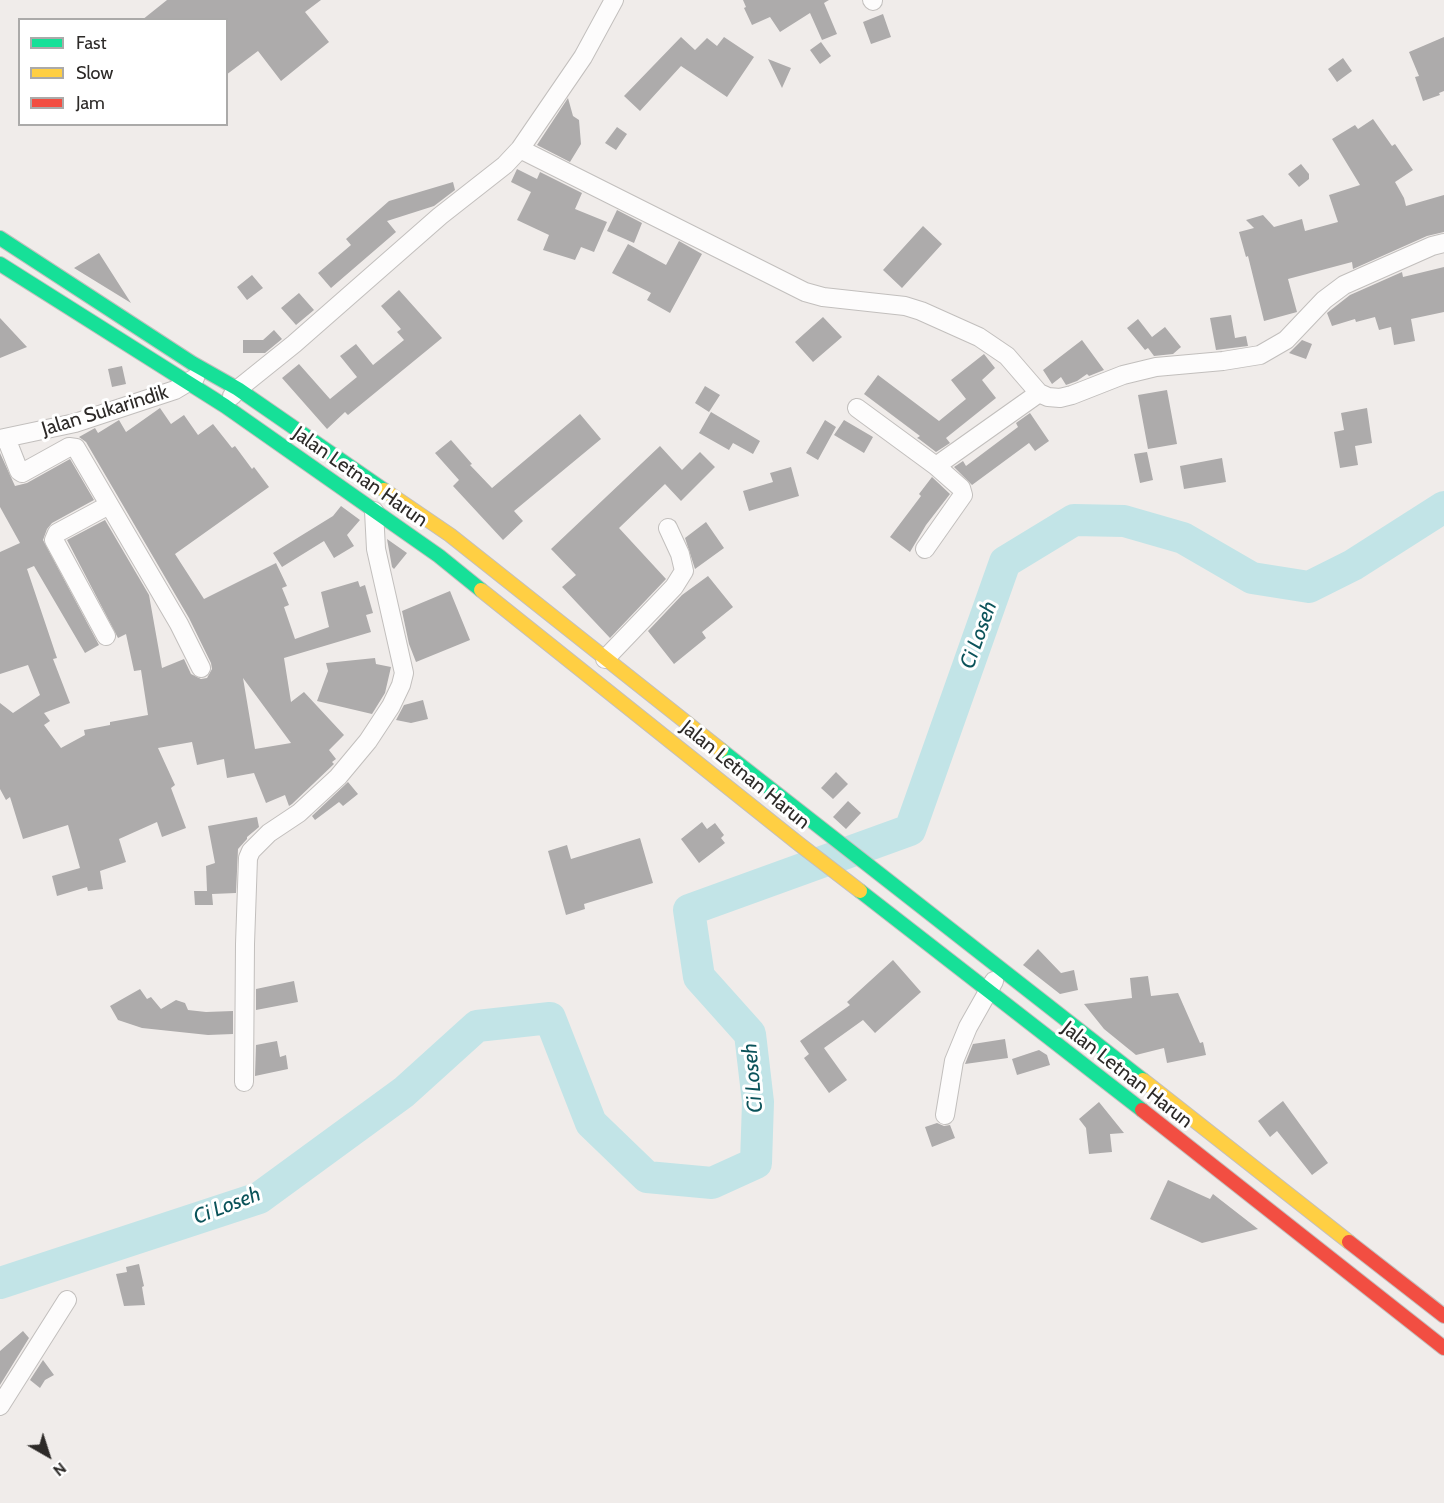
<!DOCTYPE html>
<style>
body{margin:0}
#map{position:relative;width:1444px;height:1503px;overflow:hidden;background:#f0ecea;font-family:Cabin,sans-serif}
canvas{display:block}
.legend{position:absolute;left:18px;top:18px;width:210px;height:108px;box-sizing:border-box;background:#fff;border:2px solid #abaaa9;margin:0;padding:8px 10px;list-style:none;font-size:18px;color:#2d2a28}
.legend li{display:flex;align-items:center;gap:12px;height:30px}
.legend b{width:30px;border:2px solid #abaaa9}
.north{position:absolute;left:18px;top:1425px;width:60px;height:60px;-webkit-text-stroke:4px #fff;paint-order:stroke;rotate:141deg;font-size:16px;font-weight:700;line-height:24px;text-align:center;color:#2d2a28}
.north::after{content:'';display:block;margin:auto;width:21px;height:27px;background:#2d2a28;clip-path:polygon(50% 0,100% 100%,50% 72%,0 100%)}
</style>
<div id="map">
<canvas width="1444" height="1503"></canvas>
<ul class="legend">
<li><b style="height:8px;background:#16e098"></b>Fast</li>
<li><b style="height:8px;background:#ffcf43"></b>Slow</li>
<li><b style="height:8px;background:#f24e42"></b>Jam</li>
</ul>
<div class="north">N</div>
</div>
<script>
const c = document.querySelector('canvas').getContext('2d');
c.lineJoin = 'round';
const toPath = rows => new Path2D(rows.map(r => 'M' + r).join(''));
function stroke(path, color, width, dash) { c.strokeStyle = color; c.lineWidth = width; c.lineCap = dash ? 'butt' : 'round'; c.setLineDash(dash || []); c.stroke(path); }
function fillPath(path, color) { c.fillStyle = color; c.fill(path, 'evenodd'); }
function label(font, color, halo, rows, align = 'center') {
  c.font = font + ' Cabin,sans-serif'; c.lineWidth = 6; c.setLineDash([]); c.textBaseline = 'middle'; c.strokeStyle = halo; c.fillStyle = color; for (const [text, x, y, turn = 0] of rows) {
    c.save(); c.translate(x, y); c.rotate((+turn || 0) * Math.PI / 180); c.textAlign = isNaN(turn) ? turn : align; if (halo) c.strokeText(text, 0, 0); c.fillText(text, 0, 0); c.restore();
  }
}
stroke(toPath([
 [0,1283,259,1198,404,1092,477,1026,550,1018,591,1123,647,1177,712,1183,756,1163,758,1102,750,1034,699,977,689,910,910,830,1005,562,1074,520,1124,521,1183,538,1252,578,1309,587,1353,565,1444,507]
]), '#c2e4e7', 32);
fillPath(toPath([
 [167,0,321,0,305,12,329,42,281,81,258,51,226,75,226,20,142,20],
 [743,0,829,0,824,3,837,34,822,40,810,13,780,32,770,17,752,25,744,8,746,7],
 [883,14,891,37,871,44,863,22],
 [681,37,695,50,707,38,717,46,724,37,754,57,727,97,681,66,640,111,624,96],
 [1444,37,1444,91,1439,93,1440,95,1423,101,1415,77,1419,76,1409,52],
 [821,42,831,56,820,64,810,50],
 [1343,58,1352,71,1337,82,1328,69],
 [768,59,791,68,782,88],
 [568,98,573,116,579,120,581,144,570,162,537,145],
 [1373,119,1392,146,1395,144,1413,170,1395,182,1404,198,1406,206,1444,195,1444,232,1427,236,1353,269,1352,262,1288,279,1297,312,1264,321,1248,256,1246,257,1239,232,1254,228,1246,220,1263,215,1274,227,1302,219,1305,231,1338,222,1329,195,1360,185,1332,139,1355,125,1358,129],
 [617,127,627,134,616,150,605,143],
 [1301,164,1309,174,1309,179,1299,187,1288,174],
 [517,169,537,179,540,172,582,193,575,209,607,222,594,252,581,247,575,260,543,250,549,235,517,220,531,192,511,182],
 [453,182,455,190,434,206,387,221,396,232,331,288,318,273,351,245,346,239,389,201],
 [617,210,642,223,634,243,607,231],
 [923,226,942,244,902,288,883,270],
 [679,241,702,254,670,313,647,300,651,293,612,273,628,244,666,265],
 [99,253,131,303,74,268],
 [1444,267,1444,312,1411,319,1415,341,1394,345,1391,327,1379,330,1375,317,1356,322,1355,319,1332,326,1327,313,1350,295,1402,272,1403,277],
 [252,275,263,288,247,300,237,287],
 [399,290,442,338,348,415,345,412,327,429,282,378,299,364,330,399,357,377,340,356,356,344,373,365,404,340,397,332,401,329,381,306],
 [299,293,314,310,296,325,281,308],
 [1231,315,1235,338,1246,336,1248,346,1216,350,1210,318],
 [823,317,842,337,813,362,795,342],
 [0,318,27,347,0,358],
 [1138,319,1152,337,1165,327,1181,347,1173,354,1154,356,1148,348,1145,350,1127,328],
 [274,330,282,339,265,353,243,353,243,340,263,340],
 [1082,340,1104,370,1089,376,1087,374,1077,381,1066,385,1061,377,1052,384,1043,370],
 [1302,340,1312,344,1306,359,1289,353],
 [984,354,995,368,982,380,996,398,946,438,950,443,936,452,919,439,917,438,920,436,864,394,878,375,939,421,966,399,951,380],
 [122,366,126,384,112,387,108,369],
 [705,386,720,395,709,412,695,403],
 [1167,390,1177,444,1148,449,1138,395],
 [160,408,171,424,184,415,198,435,213,424,232,448,235,446,252,469,254,467,269,487,175,554,204,599,276,563,287,586,282,588,289,605,284,607,295,639,329,627,321,592,358,581,360,587,365,585,373,613,366,615,371,632,284,658,291,702,304,692,344,735,329,750,336,759,332,762,334,764,292,804,289,806,285,795,266,803,254,773,227,778,224,759,197,765,192,742,158,748,175,785,171,788,186,828,162,837,157,822,119,839,126,862,100,871,103,889,88,891,87,887,57,896,52,876,80,868,68,825,23,839,10,797,6,800,0,789,0,703,13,713,40,695,28,665,0,674,0,552,20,543,0,507,0,453,15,486,27,483,70,459,94,500,52,523,47,529,43,540,99,645,85,653,34,566,27,569,57,658,53,659,70,703,44,713,50,721,44,725,61,748,85,735,84,730,110,725,110,722,148,715,141,670,134,671,126,634,118,638,67,540,105,520,149,595,162,668,184,659,191,674,201,679,207,678,212,669,211,663,189,618,86,442,79,437,95,428,98,433,119,420,126,432],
 [243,678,291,743,255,749],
 [1367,408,1372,443,1355,446,1358,465,1340,468,1334,432,1344,430,1341,413],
 [711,412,760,441,753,454,733,443,729,450,699,433],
 [1030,413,1049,441,1035,451,1029,443,972,485,954,467,963,461,966,466,1018,427,1016,423],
 [580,414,601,439,514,511,523,521,503,540,453,486,459,480,435,453,451,440,472,464,470,465,492,488],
 [825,420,836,427,818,460,806,453],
 [844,420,873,437,864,453,834,435],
 [660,446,682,470,700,452,715,467,681,501,665,484,619,528,666,579,610,638,562,587,576,575,551,549],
 [1147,452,1153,480,1140,483,1134,454],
 [1222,458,1226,482,1184,489,1180,466],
 [791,467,799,496,749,511,743,491,773,482,770,473],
 [932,477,950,494,926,525,910,552,890,537,921,496,919,494],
 [341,506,360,520,347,535,354,546,334,558,324,541,282,567,273,553,333,516],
 [706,522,724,548,695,569,685,538],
 [387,539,407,553,394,569,392,567],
 [708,576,733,607,702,632,706,638,674,664,648,631,682,595],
 [450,591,470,640,416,662,409,644,402,611],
 [375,658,376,664,391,667,385,693,372,714,317,701,328,671,326,663],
 [423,700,428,719,411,723,396,720,404,705],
 [836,772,848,784,833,799,821,788],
 [348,782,358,794,343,806,339,802,315,820,312,816],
 [848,801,861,813,846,829,833,817],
 [257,817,259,827,247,837,247,839,238,849,236,893,212,894,213,905,195,905,194,891,207,891,206,866,215,863,208,826],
 [702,822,707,829,715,823,724,835,721,838,725,843,699,863,681,839],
 [640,838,653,883,584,904,585,909,566,915,548,851,567,845,571,859],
 [1038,949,1061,973,1074,970,1078,990,1060,994,1023,965],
 [893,960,921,992,875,1033,863,1020,824,1048,847,1080,829,1093,804,1058,809,1054,800,1041,850,1005,847,1002],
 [1148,976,1151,996,1178,993,1200,1043,1203,1042,1206,1055,1167,1063,1164,1048,1136,1055,1104,1029,1084,1004,1132,998,1130,978],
 [294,981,298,1002,256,1010,256,989],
 [140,989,147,999,151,997,161,1009,176,1000,185,1003,188,1010,206,1012,233,1011,233,1034,208,1035,142,1028,118,1020,110,1006],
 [1005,1039,1008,1058,965,1064,973,1044],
 [277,1041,280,1057,286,1055,288,1069,255,1076,256,1045],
 [1039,1050,1047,1055,1050,1065,1017,1075,1012,1059],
 [1283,1101,1328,1163,1312,1175,1277,1131,1270,1137,1258,1121],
 [1099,1102,1124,1133,1110,1134,1112,1152,1089,1154,1086,1128,1079,1119],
 [937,1123,944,1126,950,1125,955,1138,932,1147,925,1127],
 [1168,1180,1210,1199,1213,1194,1258,1229,1202,1243,1150,1219],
 [139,1264,144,1286,142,1287,145,1305,124,1306,116,1274,127,1272,126,1267],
 [23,1331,29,1338,0,1385,0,1351],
 [43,1360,54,1375,45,1380,40,1388,30,1380]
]), '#adabab');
const street = toPath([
 [872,0,873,1],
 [520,149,805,292,823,297,905,306,921,311,979,337,1007,356,1039,393,1048,397,1060,398,1072,395,1123,375,1156,367,1223,361,1260,355,1286,340,1324,300,1344,285,1432,246,1444,243],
 [232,396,238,389,294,344,440,216,505,165,520,149,583,57,614,0],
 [857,408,936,466,1039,393],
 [6,438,19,471,22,473,69,447,76,448,179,624,201,668],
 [0,439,75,423,175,390,195,378],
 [925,549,963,495,961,488,936,466],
 [106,636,54,540,57,533,109,505],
 [605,659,674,587,684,571,680,554,668,528],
 [244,1082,245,944,248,858,251,851,269,833,299,813,338,777,368,741,391,706,401,685,404,673,376,549,374,511],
 [945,1115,954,1061,968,1027,994,981],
 [0,1406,67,1300]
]);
const fast = toPath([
 [0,238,192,363,238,389,384,490],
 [0,264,225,406,439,556,481,590],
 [721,750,1143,1080],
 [860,891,1142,1110]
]);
const slow = toPath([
 [384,490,450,535,721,750],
 [481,590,799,844,860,891],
 [1143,1080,1349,1242]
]);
const jam = toPath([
 [1142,1110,1444,1348],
 [1349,1242,1444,1316]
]);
stroke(street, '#c2bfbd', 20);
stroke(fast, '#c2bfbd', 16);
stroke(slow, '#c2bfbd', 16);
stroke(jam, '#c2bfbd', 16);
stroke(street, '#fdfcfc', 18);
stroke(fast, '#16e098', 14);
stroke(slow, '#ffcf43', 14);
stroke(jam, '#f24e42', 14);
label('20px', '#2d2a28', '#fff', [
 ["Jalan Sukarindik",105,411,-17],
 ["Jalan Letnan Harun",360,477,35],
 ["Jalan Letnan Harun",745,775,39],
 ["Jalan Letnan Harun",1127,1075,38]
]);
label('italic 21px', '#0b535a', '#fff', [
 ["Ci Loseh",979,635,-70],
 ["Ci Loseh",753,1078,-95],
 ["Ci Loseh",227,1206,-21]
]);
</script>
